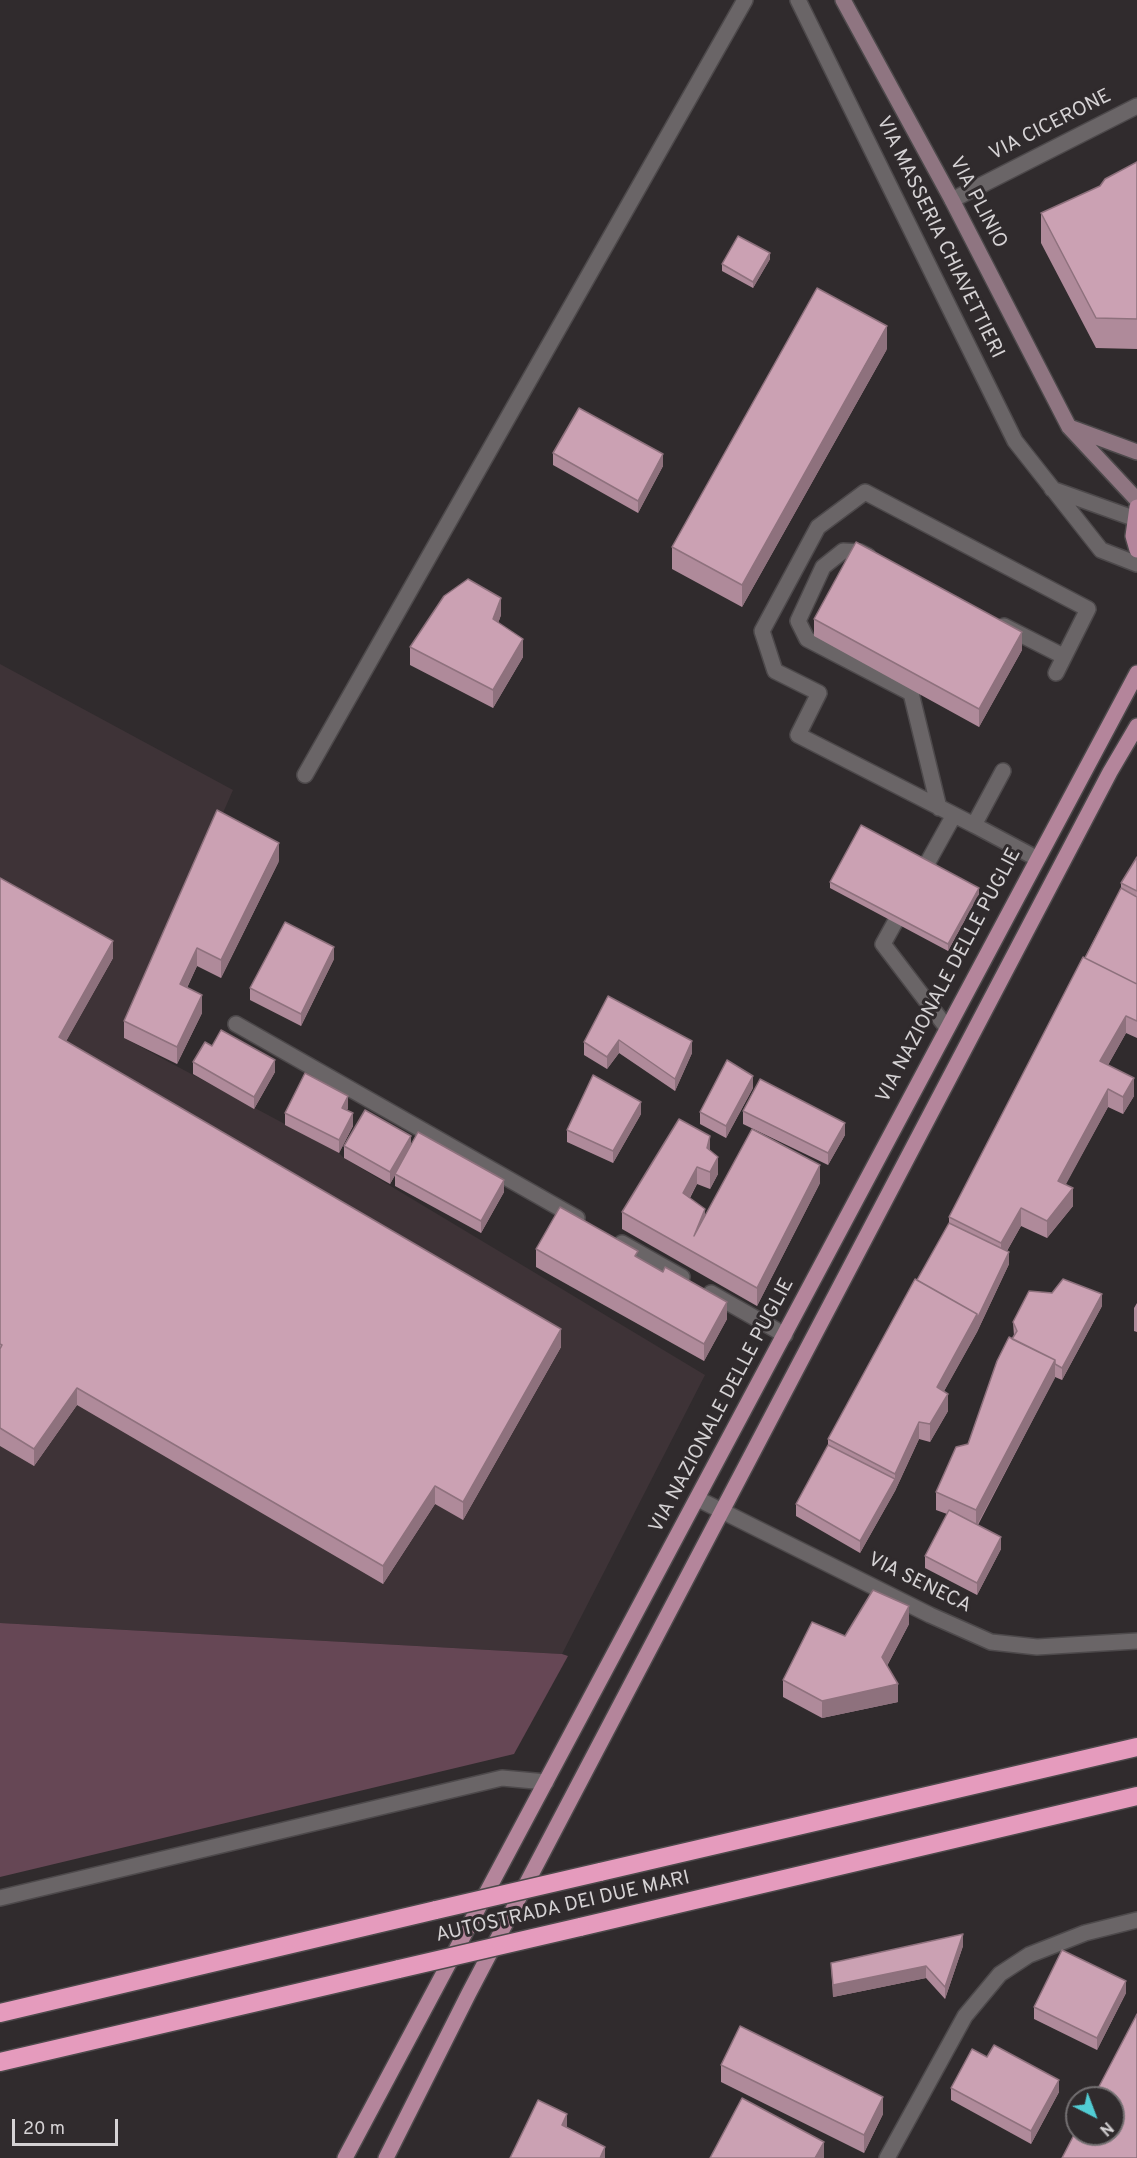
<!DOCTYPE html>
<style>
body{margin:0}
#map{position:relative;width:1137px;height:2158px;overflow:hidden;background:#302b2d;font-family:Overpass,sans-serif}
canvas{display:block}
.north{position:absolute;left:1065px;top:2086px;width:60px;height:60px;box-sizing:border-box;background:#302b2d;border:2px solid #726e70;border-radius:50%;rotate:138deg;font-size:16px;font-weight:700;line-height:24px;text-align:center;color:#d5d2d4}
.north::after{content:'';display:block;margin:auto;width:21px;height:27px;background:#51ccd3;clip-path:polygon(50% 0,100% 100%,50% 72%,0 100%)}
.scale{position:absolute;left:12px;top:2119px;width:106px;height:27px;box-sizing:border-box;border:3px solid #d5d2d4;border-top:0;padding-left:8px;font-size:18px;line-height:21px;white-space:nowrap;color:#d5d2d4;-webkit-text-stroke:4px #302b2d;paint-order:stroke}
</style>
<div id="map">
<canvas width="1137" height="2158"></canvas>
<div class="north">N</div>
<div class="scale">20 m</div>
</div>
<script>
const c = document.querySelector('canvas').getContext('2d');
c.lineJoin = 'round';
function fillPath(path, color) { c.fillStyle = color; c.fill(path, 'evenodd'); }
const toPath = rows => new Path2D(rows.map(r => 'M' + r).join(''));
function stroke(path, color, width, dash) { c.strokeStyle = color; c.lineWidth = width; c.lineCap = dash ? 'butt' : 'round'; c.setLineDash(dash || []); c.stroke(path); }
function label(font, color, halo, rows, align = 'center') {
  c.font = font + ' Overpass,sans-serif'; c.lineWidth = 6; c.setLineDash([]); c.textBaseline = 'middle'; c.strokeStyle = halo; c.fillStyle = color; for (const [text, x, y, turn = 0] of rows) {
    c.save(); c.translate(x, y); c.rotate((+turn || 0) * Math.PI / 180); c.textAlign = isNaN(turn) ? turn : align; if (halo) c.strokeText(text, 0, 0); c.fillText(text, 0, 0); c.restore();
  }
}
fillPath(toPath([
 [0,664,233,790,124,1038,339,1153,344,1158,705,1375,562,1654,0,1623]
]), '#3e3337');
fillPath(toPath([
 [0,1623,562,1654,568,1656,514,1754,0,1877]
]), '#664755');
const lane = toPath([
 [868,556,860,552,843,551,823,567,798,621,807,639,911,693,939,808],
 [1004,626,1063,656],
 [1003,771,974,825,1036,858],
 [974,825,798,735,819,693,775,671,762,631,818,527,865,492,1088,609,1056,673],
 [919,878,954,815],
 [905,904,883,944,947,1028]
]);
const street = toPath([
 [798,0,1015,441,1101,550,1137,564],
 [952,200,1137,106],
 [1052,489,1133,518],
 [305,775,745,0],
 [236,1024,577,1218],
 [622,1243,682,1277],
 [711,1293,785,1335],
 [698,1499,930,1615,991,1642,1037,1647,1137,1641],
 [0,1898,502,1778,546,1782],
 [887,2158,965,2016,1000,1974,1029,1955,1085,1933,1137,1920]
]);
const secondary = toPath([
 [843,0,952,200,1069,427,1137,500],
 [1072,428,1137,452]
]);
const primary = toPath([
 [1137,507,1133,536,1137,550],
 [345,2158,1137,673],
 [386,2158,469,1993,1110,772,1137,726]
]);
const highway = toPath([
 [600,1872,1137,1747],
 [580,1927,1137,1796],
 [0,2013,436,1910],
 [0,2062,399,1969]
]);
stroke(lane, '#4d494b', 18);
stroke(street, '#4d494b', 18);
stroke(secondary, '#4d494b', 18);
stroke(primary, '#4d494b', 18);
stroke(highway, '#4d494b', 21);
stroke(lane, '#6a6567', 15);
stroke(street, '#6a6567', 15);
stroke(secondary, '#8f7581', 15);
stroke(primary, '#b4859b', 15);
stroke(highway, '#e59bbd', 18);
const highwayBridge = toPath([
 [436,1910,600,1872],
 [399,1969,580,1927]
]);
stroke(highwayBridge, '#4d494b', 21, []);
stroke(highwayBridge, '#e59bbd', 18);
fillPath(toPath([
 [1137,162,1137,349,1096,348,1041,243,1041,213,1100,186],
 [770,259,753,288,722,271,722,264],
 [887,349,742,607,672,569,672,547],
 [553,453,663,466,638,513,553,465],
 [501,615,498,623,523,657,493,708,410,665,410,647],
 [814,619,1022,650,979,727,814,636],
 [1137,857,1137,1038,1126,1033,1108,1065,1134,1096,1123,1114,1108,1107,1065,1185,1073,1206,1047,1238,1021,1226,1007,1251,1009,1264,977,1332,944,1391,948,1411,930,1442,919,1439,895,1491,860,1553,796,1516,796,1504,828,1445,828,1439,949,1223,949,1217,1121,888,1121,883],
 [279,861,221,978,197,966,187,988,202,1013,177,1064,124,1038,124,1021],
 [0,878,113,958,66,1041,561,1347,463,1520,435,1504,383,1584,77,1405,34,1466,0,1446],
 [830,882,979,894,948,951,830,888],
 [334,959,301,1026,250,1000,250,988],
 [608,996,692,1053,675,1091,619,1053,607,1069,584,1055,584,1042],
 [212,1046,275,1072,254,1109,193,1074,193,1062],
 [753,1088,726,1138,700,1124,700,1112],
 [348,1108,347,1110,353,1126,339,1153,285,1125,285,1113],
 [743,1111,845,1135,828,1165,743,1124],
 [641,1114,613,1163,567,1142,567,1130],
 [344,1146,411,1146,504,1192,481,1233,395,1186,395,1175,390,1184,344,1158],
 [710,1150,718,1174,710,1189,697,1184,690,1198,705,1215,820,1183,757,1306,622,1229,622,1212],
 [536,1249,638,1258,727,1319,704,1361,536,1267],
 [1137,1303,1137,1332,1134,1331,1134,1308],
 [1102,1306,1062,1380,1055,1377,978,1525,1001,1549,977,1595,925,1568,925,1556,947,1514,936,1510,936,1492,968,1444,1012,1339,1014,1336,1013,1322],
 [909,1624,887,1666,898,1702,822,1718,783,1697,783,1680,845,1636],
 [963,1946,945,1999,926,1978,833,1997,831,1963],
 [1126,1993,1097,2050,1034,2019,1034,2007],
 [987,2057,1059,2092,1031,2144,951,2100,951,2088],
 [721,2065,883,2114,864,2153,721,2082]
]), '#af8a9a');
fillPath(toPath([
 [770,253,770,259,753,288,753,282],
 [887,326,887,349,742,607,742,585],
 [663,454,663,466,638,513,638,501],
 [501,598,501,615,493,637,493,619],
 [1022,632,1022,650,979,727,979,709],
 [523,639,523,657,493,708,493,690],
 [279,843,279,861,221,978,221,960],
 [979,888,979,894,948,951,948,944],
 [113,941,113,958,59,1054,59,1037],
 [334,947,334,959,301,1026,301,1014],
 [197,948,197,966,180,1002,180,984],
 [202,995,202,1013,177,1064,177,1047],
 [1126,1016,1126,1033,1100,1079,1100,1061],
 [619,1040,619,1053,607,1069,607,1057],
 [692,1041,692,1053,675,1091,675,1079],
 [275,1060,275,1072,254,1109,254,1097],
 [753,1076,753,1088,726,1138,726,1126],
 [1134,1078,1134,1096,1123,1114,1123,1097],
 [1108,1089,1108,1107,1058,1199,1058,1181],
 [348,1096,348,1108,342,1120,342,1108],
 [641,1102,641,1114,613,1163,613,1151],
 [353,1113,353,1126,339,1153,339,1140],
 [845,1123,845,1135,828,1165,828,1153],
 [411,1136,411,1148,390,1184,390,1172],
 [710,1136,710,1153,707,1148],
 [718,1157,718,1174,710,1189,710,1172],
 [820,1165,820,1183,757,1306,757,1288],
 [697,1167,697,1184,683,1210,683,1193],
 [504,1180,504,1192,481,1233,481,1221],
 [1073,1188,1073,1206,1047,1238,1047,1221],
 [1021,1208,1021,1226,1001,1261,1001,1243],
 [705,1209,705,1227,694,1253,694,1236],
 [1009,1252,1009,1264,977,1332,937,1404,937,1387],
 [1102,1294,1102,1306,1062,1380,1062,1368],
 [727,1302,727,1319,704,1361,704,1344],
 [561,1329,561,1347,463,1520,463,1502],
 [1055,1360,1055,1378,976,1527,976,1510],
 [77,1388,77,1405,34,1466,34,1449],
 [948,1394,948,1411,930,1442,930,1424],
 [919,1422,919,1439,895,1491,895,1474],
 [895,1479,895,1491,860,1553,860,1541],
 [435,1486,435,1504,383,1584,383,1566],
 [1001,1537,1001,1549,977,1595,977,1583],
 [909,1606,909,1624,882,1675,882,1657],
 [898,1684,898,1702,822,1718,822,1701],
 [963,1934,963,1946,945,1999,945,1987],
 [926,1966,926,1978,833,1997,833,1985],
 [1126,1981,1126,1993,1097,2050,1097,2038],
 [1059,2080,1059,2092,1031,2144,1031,2131],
 [883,2097,883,2114,864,2153,864,2135],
 [567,2114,567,2132,562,2125],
 [824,2142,824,2158,815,2158],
 [605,2147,605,2158,600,2158]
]), '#8e717d');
const building = toPath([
 [1137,162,1137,319,1096,318,1041,213,1100,186,1105,179,1137,162],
 [738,236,770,253,753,282,722,264,738,236],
 [817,288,887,326,742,585,672,547,817,288],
 [579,408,663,454,638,501,553,453,579,408],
 [856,542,1022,632,979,709,814,619,856,542],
 [468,579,501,598,493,619,523,639,493,690,410,647,444,596,468,579],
 [217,810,279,843,221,960,197,948,180,984,202,995,177,1047,124,1021,217,810],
 [861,825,979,888,948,944,830,882,861,825],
 [1137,857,1137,891,1121,883,1137,857],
 [0,878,113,941,59,1037,561,1329,463,1502,435,1486,383,1566,77,1388,34,1449,0,1428,0,1349,2,1345,0,1344,0,878],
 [1121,888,1137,897,1137,984,1085,958,1121,888],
 [285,922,334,947,301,1014,250,988,285,922],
 [1083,957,1137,984,1137,1021,1126,1016,1100,1061,1134,1078,1123,1097,1108,1089,1058,1181,1073,1188,1047,1221,1021,1208,1001,1243,949,1217,1083,957],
 [608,996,692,1041,675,1079,619,1040,607,1057,584,1042,608,996],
 [221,1030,275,1060,254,1097,193,1062,205,1042,212,1046,221,1030],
 [727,1060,753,1076,726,1126,700,1112,727,1060],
 [305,1073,348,1096,342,1108,353,1113,339,1140,285,1113,305,1073],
 [593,1075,641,1102,613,1151,567,1130,593,1075],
 [760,1079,845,1123,828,1153,743,1111,760,1079],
 [365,1110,411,1136,390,1172,344,1146,365,1110],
 [679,1119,710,1136,707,1148,718,1157,710,1172,697,1167,683,1193,705,1209,694,1236,752,1129,820,1165,757,1288,622,1212,679,1119],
 [418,1132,504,1180,481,1221,395,1174,418,1132],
 [560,1207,638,1251,635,1256,663,1272,665,1267,727,1302,704,1344,536,1249,560,1207],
 [949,1223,1009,1252,977,1319,977,1314,917,1280,949,1223],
 [915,1279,977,1314,937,1387,948,1394,930,1424,919,1422,895,1474,828,1439,915,1279],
 [1063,1279,1102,1294,1062,1368,1055,1364,1055,1360,1012,1339,1017,1331,1013,1322,1029,1291,1052,1293,1063,1279],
 [1009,1337,1055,1360,976,1510,936,1492,956,1447,968,1444,997,1361,1009,1337],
 [828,1445,895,1479,860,1541,796,1504,828,1445],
 [949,1510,1001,1537,977,1583,925,1556,949,1510],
 [873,1590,909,1606,882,1657,898,1684,822,1701,783,1680,812,1622,845,1636,873,1590],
 [963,1934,945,1987,926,1966,833,1985,831,1963,963,1934],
 [1062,1950,1126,1981,1097,2038,1034,2007,1062,1950],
 [1137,2014,1137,2158,1062,2158,1077,2129,1077,2134,1113,2134,1113,2098,1093,2098,1137,2014],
 [740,2026,883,2097,864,2135,721,2065,740,2026],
 [994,2045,1059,2080,1031,2131,951,2088,972,2049,987,2057,994,2045],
 [742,2098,824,2142,815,2158,710,2158,742,2098],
 [538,2100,567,2114,562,2125,605,2147,600,2158,510,2158,538,2100]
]);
fillPath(building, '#cba1b3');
stroke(building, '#8e717d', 1.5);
label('20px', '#d5d2d4', '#302b2d', [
 ["VIA CICERONE",1051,126,-27],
 ["VIA PLINIO",977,203,62],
 ["VIA MASSERIA CHIAVETTIERI",939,238,64],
 ["VIA NAZIONALE DELLE PUGLIE",950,976,-62],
 ["VIA NAZIONALE DELLE PUGLIE",723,1406,-62],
 ["VIA SENECA",919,1584,26],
 ["AUTOSTRADA DEI DUE MARI",563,1908,-13]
]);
</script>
